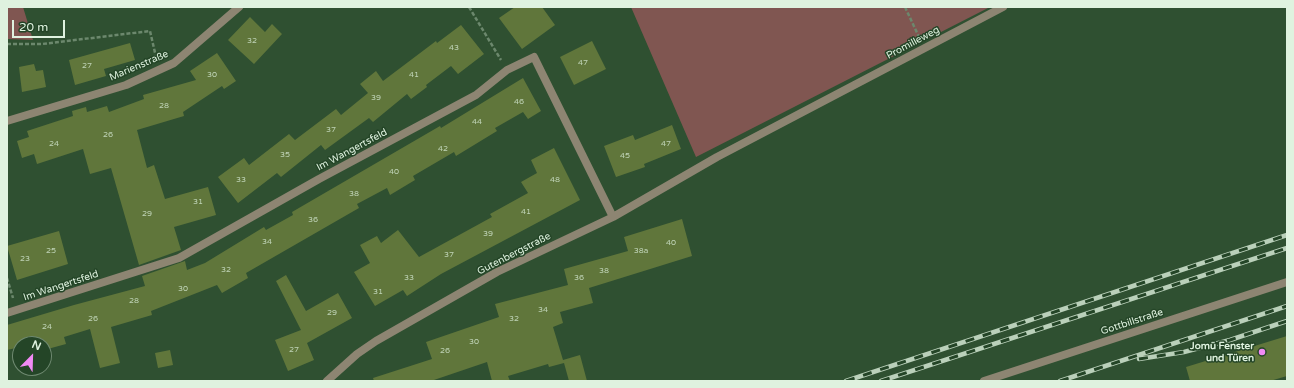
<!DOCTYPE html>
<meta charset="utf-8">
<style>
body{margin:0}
#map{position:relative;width:1294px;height:388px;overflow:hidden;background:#2f5031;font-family:"Varela Round",sans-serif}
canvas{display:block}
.frame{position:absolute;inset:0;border:8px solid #dff2df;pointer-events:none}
.north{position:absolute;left:12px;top:336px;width:40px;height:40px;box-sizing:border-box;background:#244527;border:1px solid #6f8a71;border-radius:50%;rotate:23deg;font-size:11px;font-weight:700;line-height:16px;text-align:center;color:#dff2df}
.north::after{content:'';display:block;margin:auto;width:14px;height:18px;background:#f18af4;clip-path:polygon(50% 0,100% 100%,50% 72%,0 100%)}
.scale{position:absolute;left:12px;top:20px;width:53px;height:18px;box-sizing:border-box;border:2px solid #dff2df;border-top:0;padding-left:5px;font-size:12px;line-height:14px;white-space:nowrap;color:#dff2df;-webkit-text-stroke:3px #244527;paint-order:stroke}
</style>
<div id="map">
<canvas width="1294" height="388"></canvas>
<div class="frame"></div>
<div class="north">N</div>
<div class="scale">20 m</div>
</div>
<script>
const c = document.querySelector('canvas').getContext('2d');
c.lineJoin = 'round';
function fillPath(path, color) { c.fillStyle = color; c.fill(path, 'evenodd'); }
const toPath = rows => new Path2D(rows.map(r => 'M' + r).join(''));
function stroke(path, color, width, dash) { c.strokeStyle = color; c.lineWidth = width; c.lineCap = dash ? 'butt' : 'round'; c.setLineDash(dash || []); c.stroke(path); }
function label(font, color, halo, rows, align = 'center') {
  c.font = font + ' "Varela Round",sans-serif'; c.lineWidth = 3; c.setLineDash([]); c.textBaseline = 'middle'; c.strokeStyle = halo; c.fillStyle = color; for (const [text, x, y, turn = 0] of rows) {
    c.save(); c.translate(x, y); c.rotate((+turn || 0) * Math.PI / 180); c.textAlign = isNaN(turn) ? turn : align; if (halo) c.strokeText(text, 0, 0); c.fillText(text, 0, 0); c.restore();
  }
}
fillPath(toPath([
 [7,7,23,7,33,40,7,39],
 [631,7,990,7,696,157]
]), '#805651');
fillPath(toPath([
 [515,7,542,7,555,25,522,49,499,18],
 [250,17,265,32,272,24,282,34,254,64,228,40],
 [461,25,484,54,458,74,451,66,426,85,427,87,411,99,407,94,373,122,369,118,325,150,321,145,281,177,277,173,238,203,218,177,244,158,249,165,289,134,295,140,336,109,341,115,368,93,360,84,376,71,383,81,436,41,437,43],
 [592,41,606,69,574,85,560,57],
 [130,43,135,60,104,69,106,76,75,85,69,60],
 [217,53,236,81,224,89,222,86,183,112,184,116,137,130,147,168,154,165,165,199,208,187,216,215,174,227,181,250,139,265,111,168,90,174,83,149,37,164,34,154,22,158,17,141,29,137,27,131,73,116,72,111,86,107,87,112,107,106,109,112,144,99,143,95,196,80,190,71],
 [34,64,36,71,43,70,46,87,22,92,19,67],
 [523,78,541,111,528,119,523,112,495,128,497,131,456,156,454,152,413,176,415,180,390,195,387,188,357,204,359,208,246,273,248,278,222,293,217,285,151,311,152,315,111,327,120,363,100,368,90,329,64,337,66,344,44,350,44,342,20,344,20,347,7,350,7,325,74,305,145,286,142,276,185,261,187,270,205,263,264,227,266,230,293,215,292,212,440,126,441,128],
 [672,125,681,149,644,164,645,167,616,177,604,146,633,135,635,140],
 [554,148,580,200,441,274,407,296,403,290,375,306,354,272,370,263,360,245,377,236,381,243,398,230,419,257,492,217,490,214,528,193,521,182,537,173,531,160],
 [682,219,692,256,589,288,593,303,560,312,563,323,553,327,563,360,580,355,587,381,569,381,564,363,549,367,548,364,508,376,510,381,492,381,487,362,431,381,374,381,373,378,432,359,426,342,499,317,495,304,568,285,564,269,628,251,624,237],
 [59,231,68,264,17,280,7,246],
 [286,275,306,311,338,293,352,318,307,343,314,360,288,371,275,340,301,330,276,281],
 [1287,336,1287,376,1270,381,1190,381,1186,367],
 [170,350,173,365,158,368,155,353]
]), '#60763b');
stroke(toPath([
 [469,7,501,60],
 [905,7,919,37],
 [7,44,42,44,150,31,156,57],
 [7,278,13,298]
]), '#6c886d', 2.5, [4, 2]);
stroke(toPath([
 [7,121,126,85,174,63,239,7],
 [7,313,179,258,319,179,476,95,507,70,534,57,613,217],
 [327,381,357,354,376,341,497,272,613,217,717,157,1003,7],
 [984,381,1287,282]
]), '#8d8572', 8);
const rail = toPath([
 [1139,359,1184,352,1230,340,1287,321],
 [846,381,1287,235],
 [881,381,1287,248],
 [1060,381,1287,306]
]);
stroke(rail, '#bad0ba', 4.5);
stroke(rail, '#244527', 3, [9]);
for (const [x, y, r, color] of [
 [1262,352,4,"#f18af4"]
]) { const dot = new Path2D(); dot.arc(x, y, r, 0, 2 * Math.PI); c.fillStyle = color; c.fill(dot); stroke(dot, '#244527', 1.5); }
label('8px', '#bfd3b6', null, [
 ["32",252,41],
 ["43",454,48],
 ["47",583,63],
 ["27",87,66],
 ["30",212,75],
 ["41",414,75],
 ["39",376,98],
 ["46",519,102],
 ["28",164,106],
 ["44",477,122],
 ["37",331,130],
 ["26",108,135],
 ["24",54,144],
 ["47",666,144],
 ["42",443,149],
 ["35",285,155],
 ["45",625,156],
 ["40",394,172],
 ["33",241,180],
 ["48",555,180],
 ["38",354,194],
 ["31",198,202],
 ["41",526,212],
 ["29",147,214],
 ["36",313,220],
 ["39",488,234],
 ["34",267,242],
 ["40",671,243],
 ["25",51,251],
 ["38a",641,251],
 ["37",449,255],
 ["23",25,259],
 ["32",226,270],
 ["38",604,271],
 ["33",409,278],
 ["36",579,278],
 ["30",183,289],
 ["31",378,292],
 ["28",134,301],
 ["34",543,310],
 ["29",332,313],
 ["26",93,319],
 ["32",514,319],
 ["24",47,327],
 ["30",474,342],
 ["27",294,350],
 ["26",445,351]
]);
label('10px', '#dff2df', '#244527', [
 ["Promilleweg",913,43,-28],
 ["Marienstraße",139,66,-23],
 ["Im Wangertsfeld",352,150,-28],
 ["Gutenbergstraße",514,254,-27],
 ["Im Wangertsfeld",61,286,-18],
 ["Gottbillstraße",1132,322,-18]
]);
label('bold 10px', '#dff2df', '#244527', [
 ["Jomü Fenster",1254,346],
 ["und Türen",1254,358]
], 'right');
</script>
